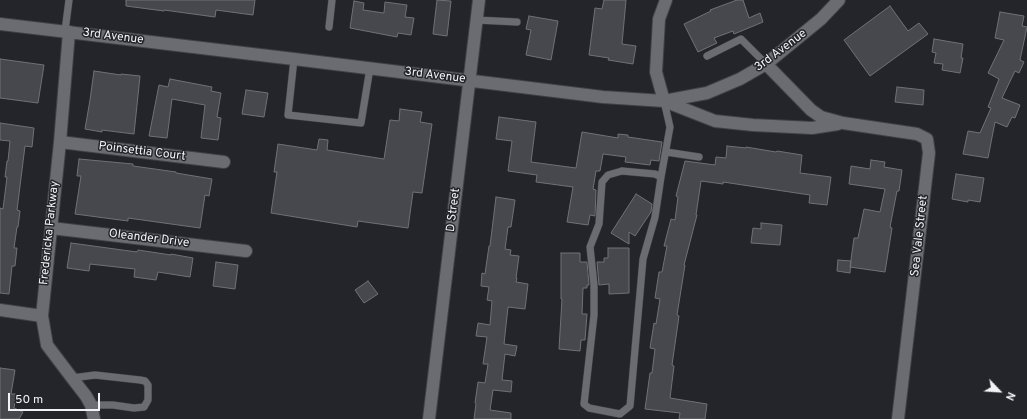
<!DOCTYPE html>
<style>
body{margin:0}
#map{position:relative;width:1027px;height:419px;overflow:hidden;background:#24252a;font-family:Overpass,sans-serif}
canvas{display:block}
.north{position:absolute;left:979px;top:371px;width:40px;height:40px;-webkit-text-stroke:3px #24252a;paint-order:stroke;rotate:115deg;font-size:11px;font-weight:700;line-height:16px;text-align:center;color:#f2f3f6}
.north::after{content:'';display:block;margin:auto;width:14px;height:18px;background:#f2f3f6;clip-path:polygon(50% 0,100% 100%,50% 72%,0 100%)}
.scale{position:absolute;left:8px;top:393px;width:92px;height:18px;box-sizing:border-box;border:2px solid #f2f3f6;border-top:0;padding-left:5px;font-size:12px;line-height:14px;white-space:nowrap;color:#f2f3f6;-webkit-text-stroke:3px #24252a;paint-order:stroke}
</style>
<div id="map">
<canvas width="1027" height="419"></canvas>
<div class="north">N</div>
<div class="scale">50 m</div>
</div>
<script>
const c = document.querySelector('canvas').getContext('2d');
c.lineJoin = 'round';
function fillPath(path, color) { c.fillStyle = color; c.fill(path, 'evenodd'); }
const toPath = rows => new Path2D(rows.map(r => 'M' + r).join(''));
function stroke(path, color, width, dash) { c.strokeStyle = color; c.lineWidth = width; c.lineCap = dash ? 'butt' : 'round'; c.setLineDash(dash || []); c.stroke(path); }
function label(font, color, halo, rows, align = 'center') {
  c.font = font + ' Overpass,sans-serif'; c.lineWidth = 3; c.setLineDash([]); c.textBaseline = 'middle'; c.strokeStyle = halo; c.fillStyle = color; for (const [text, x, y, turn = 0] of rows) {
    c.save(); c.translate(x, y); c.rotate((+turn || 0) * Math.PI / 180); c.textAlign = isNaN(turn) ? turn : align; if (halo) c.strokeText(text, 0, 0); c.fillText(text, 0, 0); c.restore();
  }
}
const building = toPath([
 [126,0,255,0,253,15,216,10,215,17,164,10,164,11,126,6,126,0],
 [437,0,451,1,447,36,433,34,437,0],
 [604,0,626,0,622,44,636,46,633,64,608,60,609,58,589,55,595,8,602,9,604,0],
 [737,0,743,0,749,18,760,13,763,22,734,34,733,31,714,38,717,43,698,52,684,24,711,11,710,10,737,0],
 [354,1,364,3,363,10,384,13,385,2,407,5,405,17,414,18,411,35,398,33,397,37,350,28,354,1],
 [890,6,908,31,919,23,928,34,870,76,844,40,890,6],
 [1000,12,1024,16,1022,26,1027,27,1020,60,1024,62,1019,73,1015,71,1002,98,1020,105,1015,118,1012,117,1007,127,995,122,988,158,963,154,968,131,980,133,991,108,988,107,999,79,988,73,1004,40,995,38,1000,12],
 [529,16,558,21,551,60,526,55,531,30,526,29,529,16],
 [934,39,963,44,961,58,963,58,960,73,942,70,943,64,934,63,936,53,932,52,934,39],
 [0,59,44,65,38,103,0,98,0,59],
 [94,71,121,75,121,74,140,76,134,134,102,130,102,132,85,129,90,100,94,71],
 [170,79,212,87,211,91,221,93,217,117,221,118,218,140,201,138,205,105,172,99,167,138,149,136,159,85,168,87,170,79],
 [897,87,924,90,923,105,895,102,897,87],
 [246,90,268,93,264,117,242,114,246,90],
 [400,109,422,112,420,122,432,124,422,193,413,192,408,228,358,221,357,227,271,213,277,172,274,172,278,144,317,150,319,139,328,140,327,150,384,159,390,120,399,121,400,109],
 [499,117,536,122,531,162,576,168,582,132,618,138,618,134,628,135,628,137,662,142,659,161,651,160,650,165,625,162,626,157,603,154,600,171,596,171,593,189,596,190,595,216,590,215,588,225,567,222,573,187,536,182,537,175,508,171,512,141,496,139,499,117],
 [0,123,34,128,32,147,25,146,17,210,20,211,18,227,17,227,14,248,17,248,15,266,12,266,9,294,0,293,0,208,3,209,7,177,5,177,7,161,8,161,10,141,0,140,0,123],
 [727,146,746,148,746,147,776,152,777,151,802,155,800,173,831,177,827,205,809,203,810,195,723,182,723,184,701,181,696,215,697,215,684,265,685,265,677,315,679,316,672,365,674,366,670,398,707,404,705,419,679,419,680,413,645,409,650,373,652,373,655,349,650,348,654,323,656,324,660,299,655,298,659,272,662,272,667,246,664,246,671,219,675,220,678,197,676,196,685,161,715,165,716,157,726,158,727,146],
 [79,159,133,164,133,166,176,172,176,173,212,179,209,196,205,195,200,228,128,218,128,221,75,214,81,176,77,176,79,159],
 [871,160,885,162,884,167,902,170,899,191,897,191,890,227,892,228,885,272,850,267,854,238,858,238,864,209,880,212,885,189,849,184,851,166,870,169,871,160],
 [956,174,984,178,980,202,968,200,968,202,952,199,956,174],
 [636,194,652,204,651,212,635,236,629,232,629,244,611,233,636,194],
 [496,197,515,200,511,227,508,227,505,249,511,250,510,255,519,256,516,278,517,278,516,282,528,284,525,309,508,307,504,344,517,346,515,356,505,354,502,380,512,381,511,392,493,390,490,410,511,413,511,419,474,419,476,404,475,403,478,382,485,383,488,364,483,364,487,337,476,336,478,323,490,325,492,301,487,300,489,287,481,286,482,273,485,274,489,246,490,246,496,197],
 [761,223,782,225,780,245,751,243,753,228,761,229,761,223],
 [71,243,137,252,138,250,171,255,171,254,193,258,190,277,158,272,156,280,134,277,135,269,90,264,89,271,67,268,71,243],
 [608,248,629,248,629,293,609,294,609,284,599,285,597,262,604,262,604,258,608,258,608,248],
 [561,253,580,253,580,262,587,262,589,285,587,285,587,288,583,288,582,314,587,314,585,340,581,340,580,351,559,349,562,299,561,299,561,253],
 [838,260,851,261,850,273,837,271,838,260],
 [216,262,238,265,235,289,213,286,216,262],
 [368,281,378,294,364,303,355,290,368,281],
 [0,368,15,370,11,394,16,394,14,408,23,412,19,419,0,419,0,368]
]);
fillPath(building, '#47484e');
stroke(building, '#707177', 1);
const lane = toPath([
 [476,20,517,22],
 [329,27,332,0],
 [65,31,69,0],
 [707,56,741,39,766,64],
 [294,59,288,115,361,123,370,68],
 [666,152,699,157],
 [622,171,655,174,661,177,655,217,643,259,630,406,620,414,589,408,584,404,594,315,594,285,590,247,599,224,602,182,608,175,622,171],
 [661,177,670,127,664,101],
 [72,378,95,375,140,380,145,381,148,385,148,400,144,407,134,408,113,405,91,405]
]);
const street = toPath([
 [666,0,659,19,656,72,664,101,715,121,753,125,812,128,838,124],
 [69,32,60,142,42,316,47,345,72,378,86,396,91,405,94,419],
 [766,64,811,110,821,117,843,123,917,134,927,139,929,153,898,419],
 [60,142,224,162],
 [51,228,246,251],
 [0,310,42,316]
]);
const secondary = toPath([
 [0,24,294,59,603,97,664,101,707,93,740,79,766,64,821,19,839,0],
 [429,419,479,0]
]);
stroke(lane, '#404045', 8);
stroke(street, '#404045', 14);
stroke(secondary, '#404045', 14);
stroke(lane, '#6b6c72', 7);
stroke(street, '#6b6c72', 12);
stroke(secondary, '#6b6c72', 12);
label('12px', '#f2f3f6', '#24252a', [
 ["3rd Avenue",113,37,7],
 ["3rd Avenue",781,51,-37],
 ["3rd Avenue",435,76,7],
 ["Poinsettia Court",142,152,7],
 ["D Street",454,210,-83],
 ["Fredericka Parkway",50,233,-84],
 ["Sea Vale Street",920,236,-84],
 ["Oleander Drive",149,239,7]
]);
</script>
